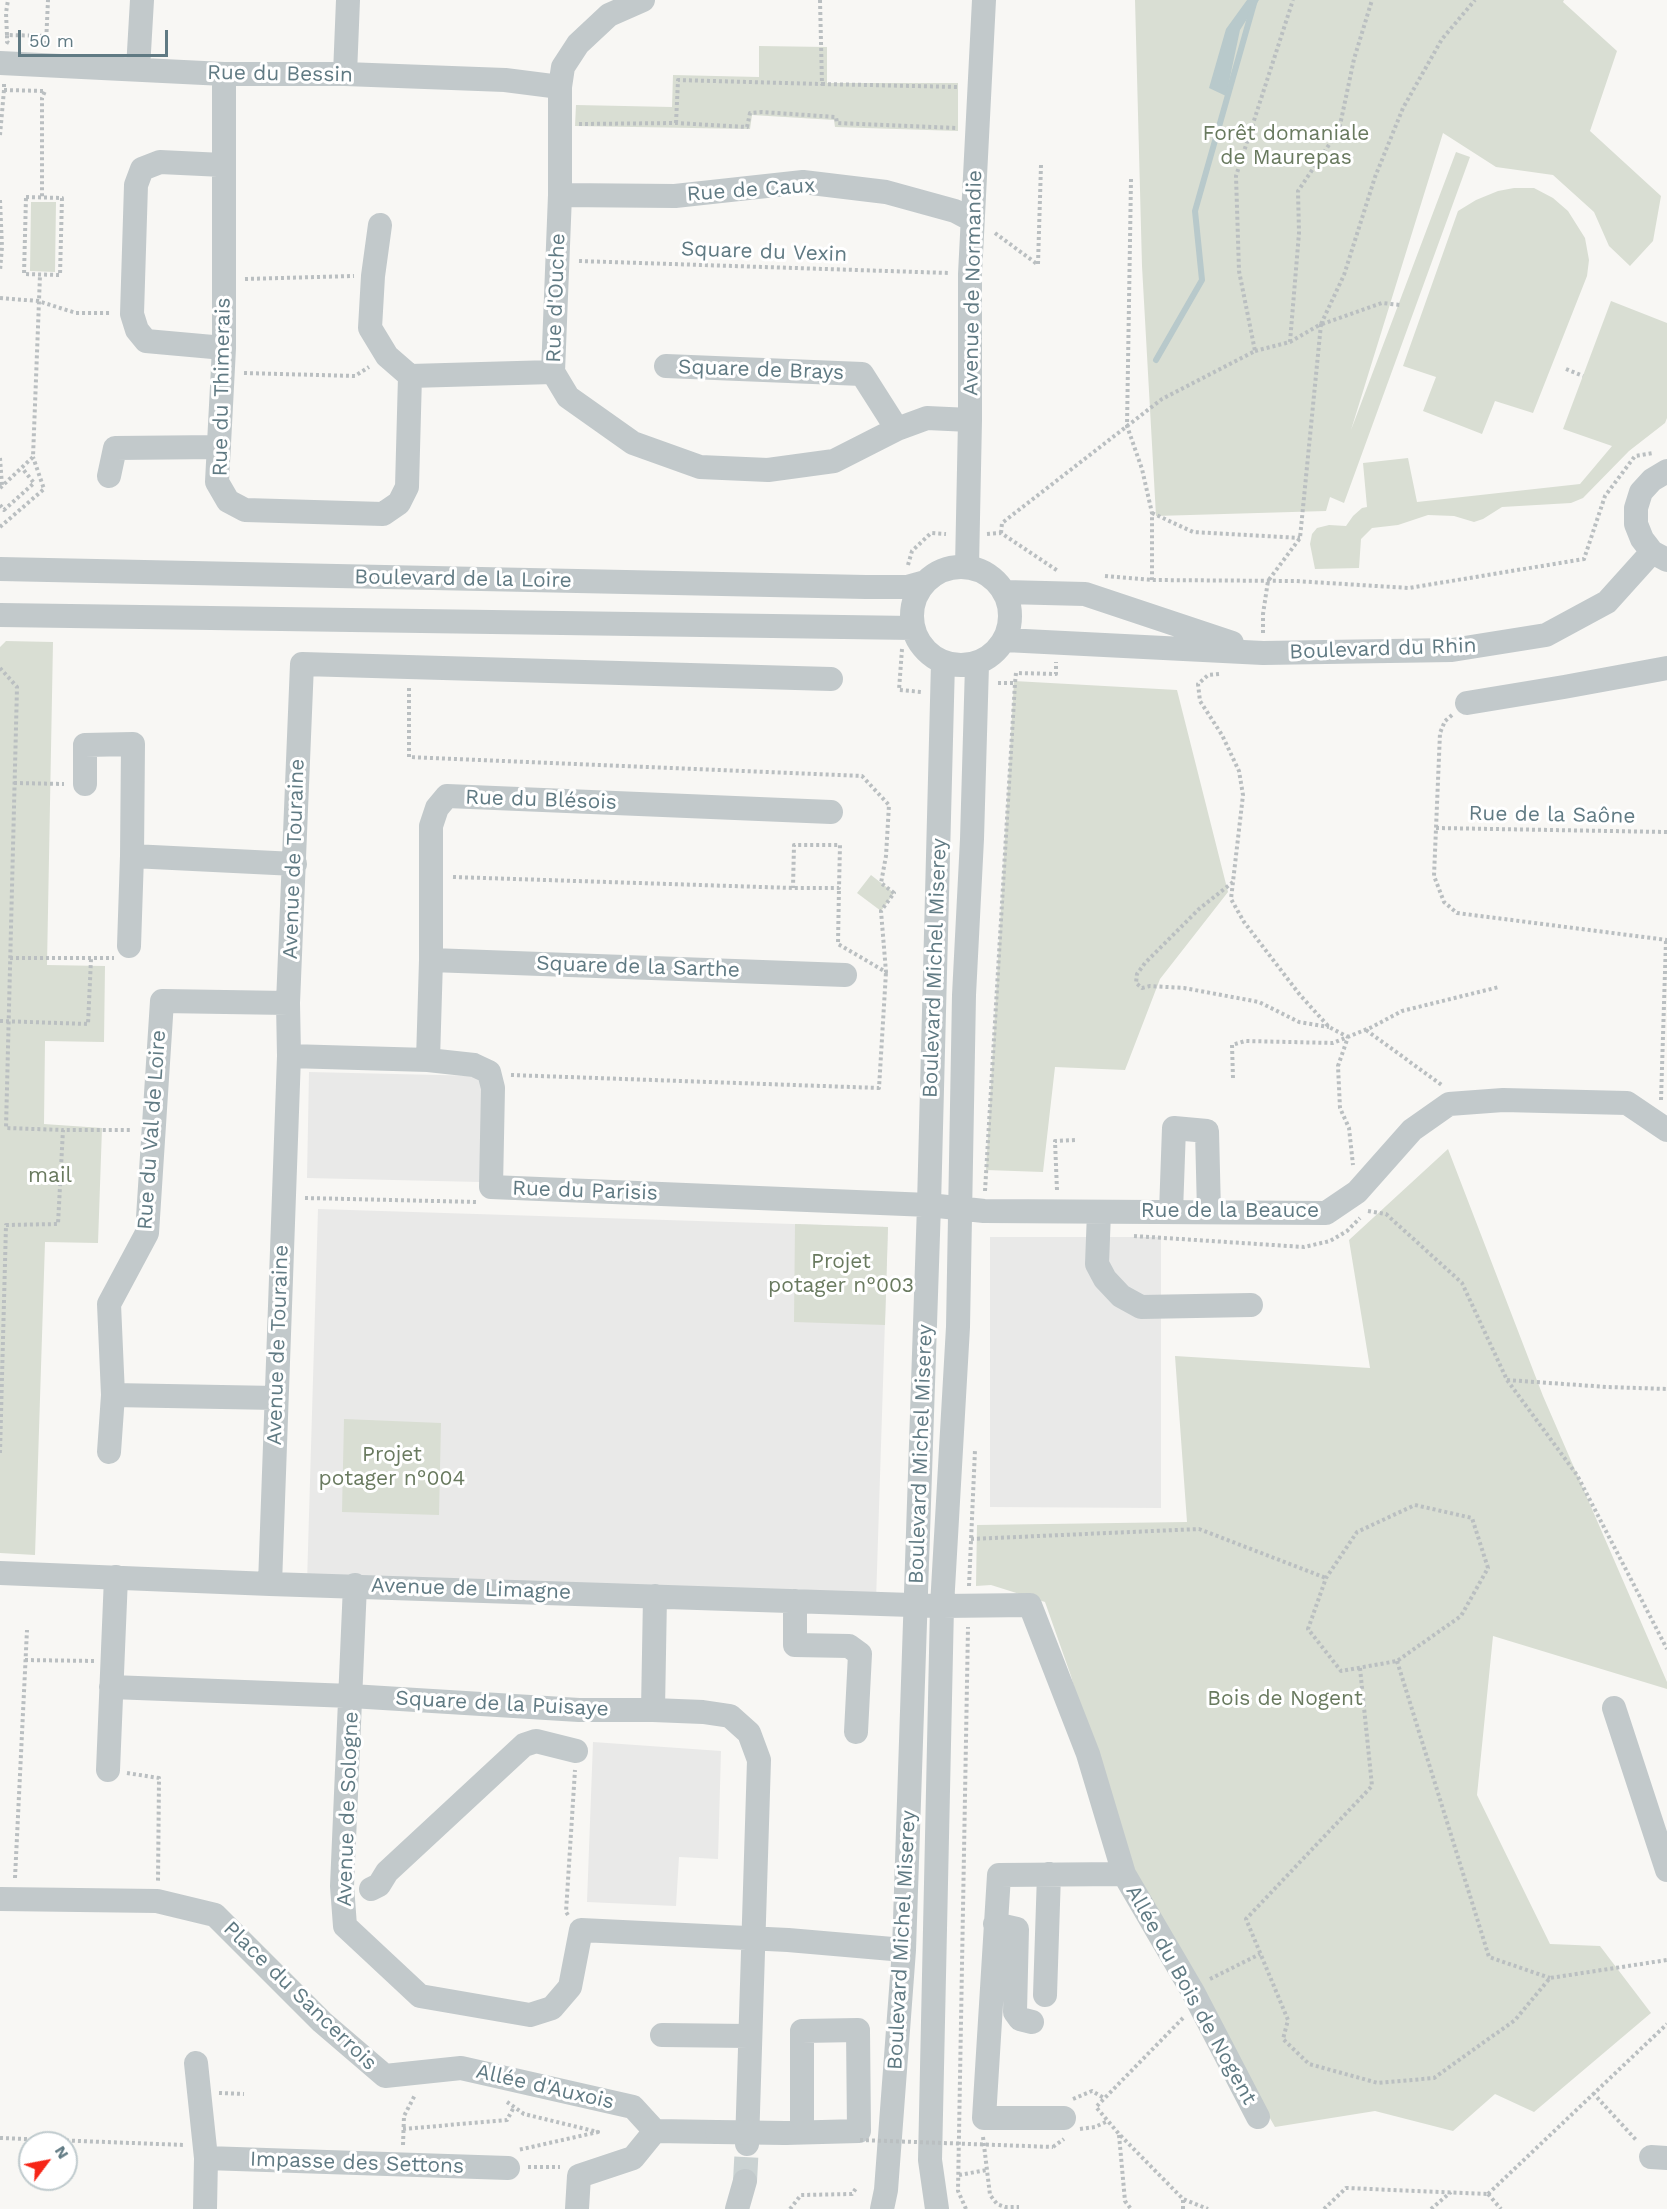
<!DOCTYPE html>
<meta charset="utf-8">
<style>
body{margin:0}
#map{position:relative;width:1667px;height:2209px;overflow:hidden;background:#f8f7f4;font-family:"Work Sans",sans-serif}
canvas{display:block}
.north{position:absolute;left:18px;top:2131px;width:60px;height:60px;box-sizing:border-box;background:#fff;border:2px solid #bfcacd;border-radius:50%;rotate:58deg;font-size:16px;font-weight:700;line-height:24px;text-align:center;color:#607a83}
.north::after{content:'';display:block;margin:auto;width:21px;height:27px;background:#f62517;clip-path:polygon(50% 0,100% 100%,50% 72%,0 100%)}
.scale{position:absolute;left:18px;top:30px;width:150px;height:27px;box-sizing:border-box;border:3px solid #607a83;border-top:0;padding-left:8px;font-size:18px;line-height:21px;white-space:nowrap;color:#607a83;-webkit-text-stroke:4px #fff;paint-order:stroke}
</style>
<div id="map">
<canvas width="1667" height="2209"></canvas>
<div class="north">N</div>
<div class="scale">50 m</div>
</div>
<script>
const c = document.querySelector('canvas').getContext('2d');
c.lineJoin = 'round';
function fillPath(path, color) { c.fillStyle = color; c.fill(path, 'evenodd'); }
const toPath = rows => new Path2D(rows.map(r => 'M' + r).join(''));
function stroke(path, color, width, dash) { c.strokeStyle = color; c.lineWidth = width; c.lineCap = dash ? 'butt' : 'round'; c.setLineDash(dash || []); c.stroke(path); }
function label(font, color, halo, rows, align = 'center') {
  c.font = font + ' "Work Sans",sans-serif'; c.lineWidth = 6; c.setLineDash([]); c.textBaseline = 'middle'; c.strokeStyle = halo; c.fillStyle = color; for (const [text, x, y, turn = 0] of rows) {
    c.save(); c.translate(x, y); c.rotate((+turn || 0) * Math.PI / 180); c.textAlign = isNaN(turn) ? turn : align; if (halo) c.strokeText(text, 0, 0); c.fillText(text, 0, 0); c.restore();
  }
}
fillPath(toPath([
 [309,1072,482,1076,480,1182,307,1178],
 [318,1209,888,1227,876,1601,307,1583],
 [990,1237,1161,1237,1161,1508,990,1507],
 [593,1742,721,1751,718,1859,679,1857,676,1906,587,1902]
]), '#e9e9e8');
fillPath(toPath([
 [1135,0,1564,0,1563,2,1617,51,1590,131,1661,196,1653,241,1630,266,1609,246,1594,212,1553,175,1496,167,1443,133,1351,430,1456,152,1470,157,1344,503,1330,497,1326,511,1156,516,1142,266],
 [759,46,827,47,827,83,958,83,958,131,835,127,834,120,752,115,750,129,575,126,576,105,672,107,673,75,759,77],
 [1514,188,1534,188,1553,198,1568,211,1585,238,1589,260,1587,276,1533,413,1495,401,1482,434,1423,411,1436,377,1403,366,1458,211,1476,200,1498,191],
 [31,202,56,202,55,272,30,271],
 [1611,301,1667,323,1667,418,1665,423,1629,451,1583,498,1571,503,1502,507,1483,519,1474,522,1454,516,1428,515,1398,525,1372,528,1361,539,1359,568,1315,569,1310,544,1312,534,1317,528,1329,525,1346,526,1353,516,1362,508,1367,507,1363,463,1408,458,1417,502,1580,484,1612,446,1563,429],
 [6,641,53,642,47,965,105,966,104,1042,45,1041,44,1124,102,1128,98,1243,45,1242,35,1555,0,1553,0,647],
 [1014,681,1177,690,1228,892,1160,979,1125,1070,1055,1067,1043,1172,986,1170],
 [871,875,894,893,881,911,857,893],
 [1448,1149,1543,1396,1667,1682,1667,1689,1493,1636,1477,1795,1550,1944,1600,1946,1651,2013,1534,2112,1495,2094,1453,2131,1375,2111,1275,2127,1118,1852,1071,1676,1045,1602,991,1585,976,1586,977,1525,1187,1522,1175,1356,1370,1368,1349,1240],
 [795,1224,888,1227,885,1325,794,1322],
 [344,1419,441,1423,439,1515,342,1512]
]), '#d9ded3');
fillPath(toPath([
 [1247,0,1259,0,1240,30,1226,96,1209,88,1226,29]
]), '#b8c9cb');
stroke(toPath([
 [1156,360,1202,280,1195,211,1255,0]
]), '#b8c9cb', 6);
stroke(toPath([
 [745,2181,747,2144]
]), '#cad2d2', 24, [24, 12]);
stroke(toPath([
 [820,0,822,84,959,87],
 [7,35,6,13,8,0],
 [9,43,7,42,7,35,47,36],
 [46,44,48,0],
 [4,84,4,90,45,91,42,98,42,198],
 [676,123,678,80,822,84],
 [579,124,676,123,747,127,750,113,762,112,836,117,837,123,956,128],
 [0,135,4,90],
 [1131,179,1127,426,1142,469,1152,513,1152,580],
 [26,197,62,198,60,275,24,274,26,197],
 [0,200,2,247,0,271],
 [995,233,1037,264],
 [579,261,949,273],
 [1038,264,1041,165],
 [245,279,354,276],
 [0,298,38,301,76,313,111,313],
 [1321,324,1344,275,1375,177,1403,108,1442,39,1475,0],
 [1322,324,1382,303,1400,305],
 [1255,351,1290,342,1299,233,1298,191,1339,130,1354,59,1372,0],
 [1566,369,1583,376],
 [244,373,355,376,369,367],
 [0,458,2,486],
 [0,488,33,457,40,275],
 [0,505,4,510,34,483,22,468],
 [1152,513,1193,532,1300,538],
 [0,527,44,489,33,457],
 [1001,533,1002,523,1162,399,1255,351,1239,271,1236,176,1293,0],
 [987,534,1001,533,1058,571],
 [908,565,912,551,931,533,946,534],
 [1105,576,1152,580,1295,581,1409,588,1584,559,1605,496,1635,456,1653,453],
 [1263,633,1263,614,1268,581,1300,538,1321,324,1290,342],
 [902,649,899,690,922,692],
 [0,668,17,687,6,1128,63,1130],
 [1219,674,1208,675,1198,684,1200,701,1222,735,1239,771,1243,795,1231,899,1244,922,1300,995,1329,1027,1348,1037,1338,1066,1340,1108,1349,1128,1353,1165],
 [998,683,1015,683,1016,673,1056,674,1056,662],
 [409,688,409,757,862,776,889,805,886,856,881,883,894,893,881,911,886,972,838,944,839,888],
 [1452,715,1445,721,1440,733,1434,876,1444,902,1457,913,1667,940],
 [14,783,64,784],
 [1436,828,1667,832],
 [453,877,793,888,839,888,840,845,794,845,793,888],
 [1233,882,1199,909,1145,963,1137,974,1136,983,1142,988,1150,986,1184,988,1259,1002,1299,1022,1329,1027],
 [10,958,114,958],
 [0,1021,88,1024,91,959],
 [1366,1030,1443,1086],
 [511,1075,879,1088,886,972],
 [1233,1078,1232,1045,1245,1041,1333,1043,1372,1027,1402,1011,1499,987],
 [1661,1100,1666,940],
 [1057,1190,1055,1141,1076,1140],
 [985,1191,1015,683],
 [305,1198,478,1202],
 [1368,1211,1386,1214,1462,1283,1507,1380,1577,1475,1667,1649],
 [1134,1236,1304,1247,1330,1241,1347,1231,1360,1218],
 [1507,1380,1607,1387,1667,1389],
 [0,1453,6,1225,58,1224,63,1130,132,1130],
 [1415,1505,1472,1518,1488,1568,1461,1616,1397,1661,1341,1671,1308,1629,1326,1578,1357,1532,1415,1505],
 [971,1539,1199,1529,1326,1578],
 [969,1586,975,1450],
 [25,1660,94,1661],
 [1397,1661,1489,1957,1550,1978],
 [1360,1668,1372,1786,1246,1919,1288,2020,1283,2039,1309,2064,1378,2083,1434,2078,1515,2020,1550,1978,1667,1960],
 [127,1773,159,1778,158,1882],
 [15,1878,27,1630],
 [568,1915,566,1912,575,1770],
 [1210,1979,1260,1954],
 [1183,2018,1096,2107,1119,2134,1183,2199,1208,2209],
 [219,2093,244,2094],
 [1593,2093,1637,2141],
 [1073,2099,1092,2091,1104,2098],
 [507,2102,524,2114,598,2132,518,2150],
 [403,2129,507,2120,514,2107],
 [1080,2129,1095,2127,1108,2121],
 [1119,2135,1125,2201,1131,2209],
 [983,2137,990,2195,997,2204,1005,2207,1019,2207],
 [0,2138,185,2145],
 [403,2145,404,2116,415,2095],
 [1053,2147,1064,2139],
 [528,2167,560,2167],
 [959,2175,987,2170],
 [1488,2194,1667,2024],
 [1488,2194,1501,2209],
 [790,2209,801,2195,852,2194,857,2187],
 [966,2209,958,2191,968,1627],
 [1183,2209,1183,2199],
 [1324,2209,1346,2188,1488,2194],
 [1431,2209,1451,2192]
]), '#babfc1', 4, [3, 3]);
stroke(toPath([
 [643,0,609,15,578,44,563,67,560,87,560,195,553,372,568,397,633,443,700,467,768,470,834,461,897,429,927,418,970,420],
 [0,63,224,74,345,74,505,80,560,87],
 [138,69,142,0],
 [224,74,224,348,217,482,228,501,245,510,383,514,399,503,407,487,410,376,553,372],
 [345,74,348,0],
 [223,165,160,162,142,169,136,185,132,314,137,330,146,341,224,348],
 [560,195,675,196,803,182,886,192,955,211,972,220],
 [380,225,373,276,370,328,387,356,410,376],
 [666,366,862,374,897,429],
 [1667,471,1652,480,1641,492,1636,508,1636,524,1642,539,1652,552,1667,560],
 [109,476,115,448,219,447],
 '912 616a49 49 0 1 1 98 0a49 49 0 1 1-98 0Z',
 [967,567,970,420,970,274,984,0],
 [0,569,866,587,907,587,925,582],
 [1005,592,1085,594,1232,643],
 [0,615,913,628],
 [1005,640,1263,653,1452,650,1546,635,1607,602,1652,552],
 [1467,703,1564,687,1667,668],
 [85,784,85,745,133,744,132,856,295,864],
 [129,946,132,856],
 [431,960,845,975],
 [289,1056,428,1060,474,1065,489,1072,493,1088,491,1187,929,1205,984,1211,1326,1213,1357,1192,1412,1130,1449,1104,1503,1100,1627,1103,1667,1130],
 [428,1060,431,960,431,826,437,808,447,796,831,812],
 [1099,1212,1097,1264,1105,1279,1121,1296,1141,1307,1251,1305],
 [1171,1212,1174,1128,1207,1131,1209,1212],
 [276,1398,113,1395,109,1304,147,1233,162,1001,288,1003],
 [109,1452,113,1395],
 [0,1573,270,1584,942,1606,1030,1605,1088,1754,1124,1874,1193,1992,1258,2117],
 [270,1584,289,1056,288,1003,302,664,831,679],
 [355,1585,342,1886,345,1926,420,1996,530,2015,552,2008,570,1987,581,1930,788,1940,904,1950],
 [655,1596,653,1710,703,1712,730,1716,749,1733,759,1760,747,2144],
 [795,1601,795,1645,849,1646,860,1654,856,1732],
 [111,1687,351,1696,579,1710,653,1710],
 [1614,1708,1667,1870],
 [108,1770,116,1577],
 [371,1889,379,1885,387,1872,524,1745,536,1741,576,1751],
 [0,1899,157,1901,215,1915,322,2022,385,2076,461,2068,633,2107,655,2131,717,2132],
 [995,1924,1017,1929,1015,2012,1020,2019,1032,2022],
 [1045,1995,1049,1874],
 [662,2035,749,2036],
 [196,2063,206,2158,205,2209],
 [1064,2118,984,2118,999,1875,1124,1874],
 [785,2133,859,2131,858,2030,802,2031,802,2132],
 [1651,2157,1667,2158],
 [206,2158,508,2168],
 [577,2209,579,2176,633,2158,655,2131],
 [737,2209,745,2181],
 [882,2209,886,2190,904,1950,929,1205,943,662],
 [937,2209,930,2160,942,1606,958,1327,964,995,972,839,977,665]
]), '#c2c9cb', 24);
stroke(toPath([
 [860,2140,1053,2147]
]), '#babfc1', 4, [3, 3]);
stroke(toPath([
 [717,2132,785,2133]
]), '#c2c9cb', 24);
label('21px', '#607a83', '#fff', [
 ["Rue du Bessin",280,74,1],
 ["Rue de Caux",751,190,-4],
 ["Square du Vexin",764,252,2],
 ["Avenue de Normandie",973,283,-89],
 ["Rue d'Ouche",556,298,-88],
 ["Square de Brays",761,370,2],
 ["Rue du Thimerais",222,387,-89],
 ["Boulevard de la Loire",463,579,1],
 ["Boulevard du Rhin",1383,649,-2],
 ["Rue du Blésois",541,800,2],
 ["Rue de la Saône",1552,815,1],
 ["Avenue de Touraine",294,859,-88],
 ["Square de la Sarthe",638,967,2],
 ["Boulevard Michel Miserey",935,968,-88],
 ["Rue du Val de Loire",152,1130,-86],
 ["Rue du Parisis",585,1191,2],
 ["Rue de la Beauce",1230,1211],
 ["Avenue de Touraine",278,1345,-88],
 ["Boulevard Michel Miserey",921,1454,-88],
 ["Avenue de Limagne",471,1589,2],
 ["Square de la Puisaye",502,1704,3],
 ["Avenue de Sologne",348,1809,-88],
 ["Boulevard Michel Miserey",902,1940,-87],
 ["Allée du Bois de Nogent",1191,1995,61],
 ["Place du Sancerrois",300,1996,44],
 ["Allée d'Auxois",545,2087,13],
 ["Impasse des Settons",357,2163,2]
]);
label('21px', '#697a5f', '#fff', [
 ["Forêt domaniale",1286,134],
 ["de Maurepas",1286,158],
 ["mail",50,1176],
 ["Projet",841,1262],
 ["potager n°003",841,1286],
 ["Projet",392,1455],
 ["potager n°004",392,1479],
 ["Bois de Nogent",1285,1699]
]);
</script>
